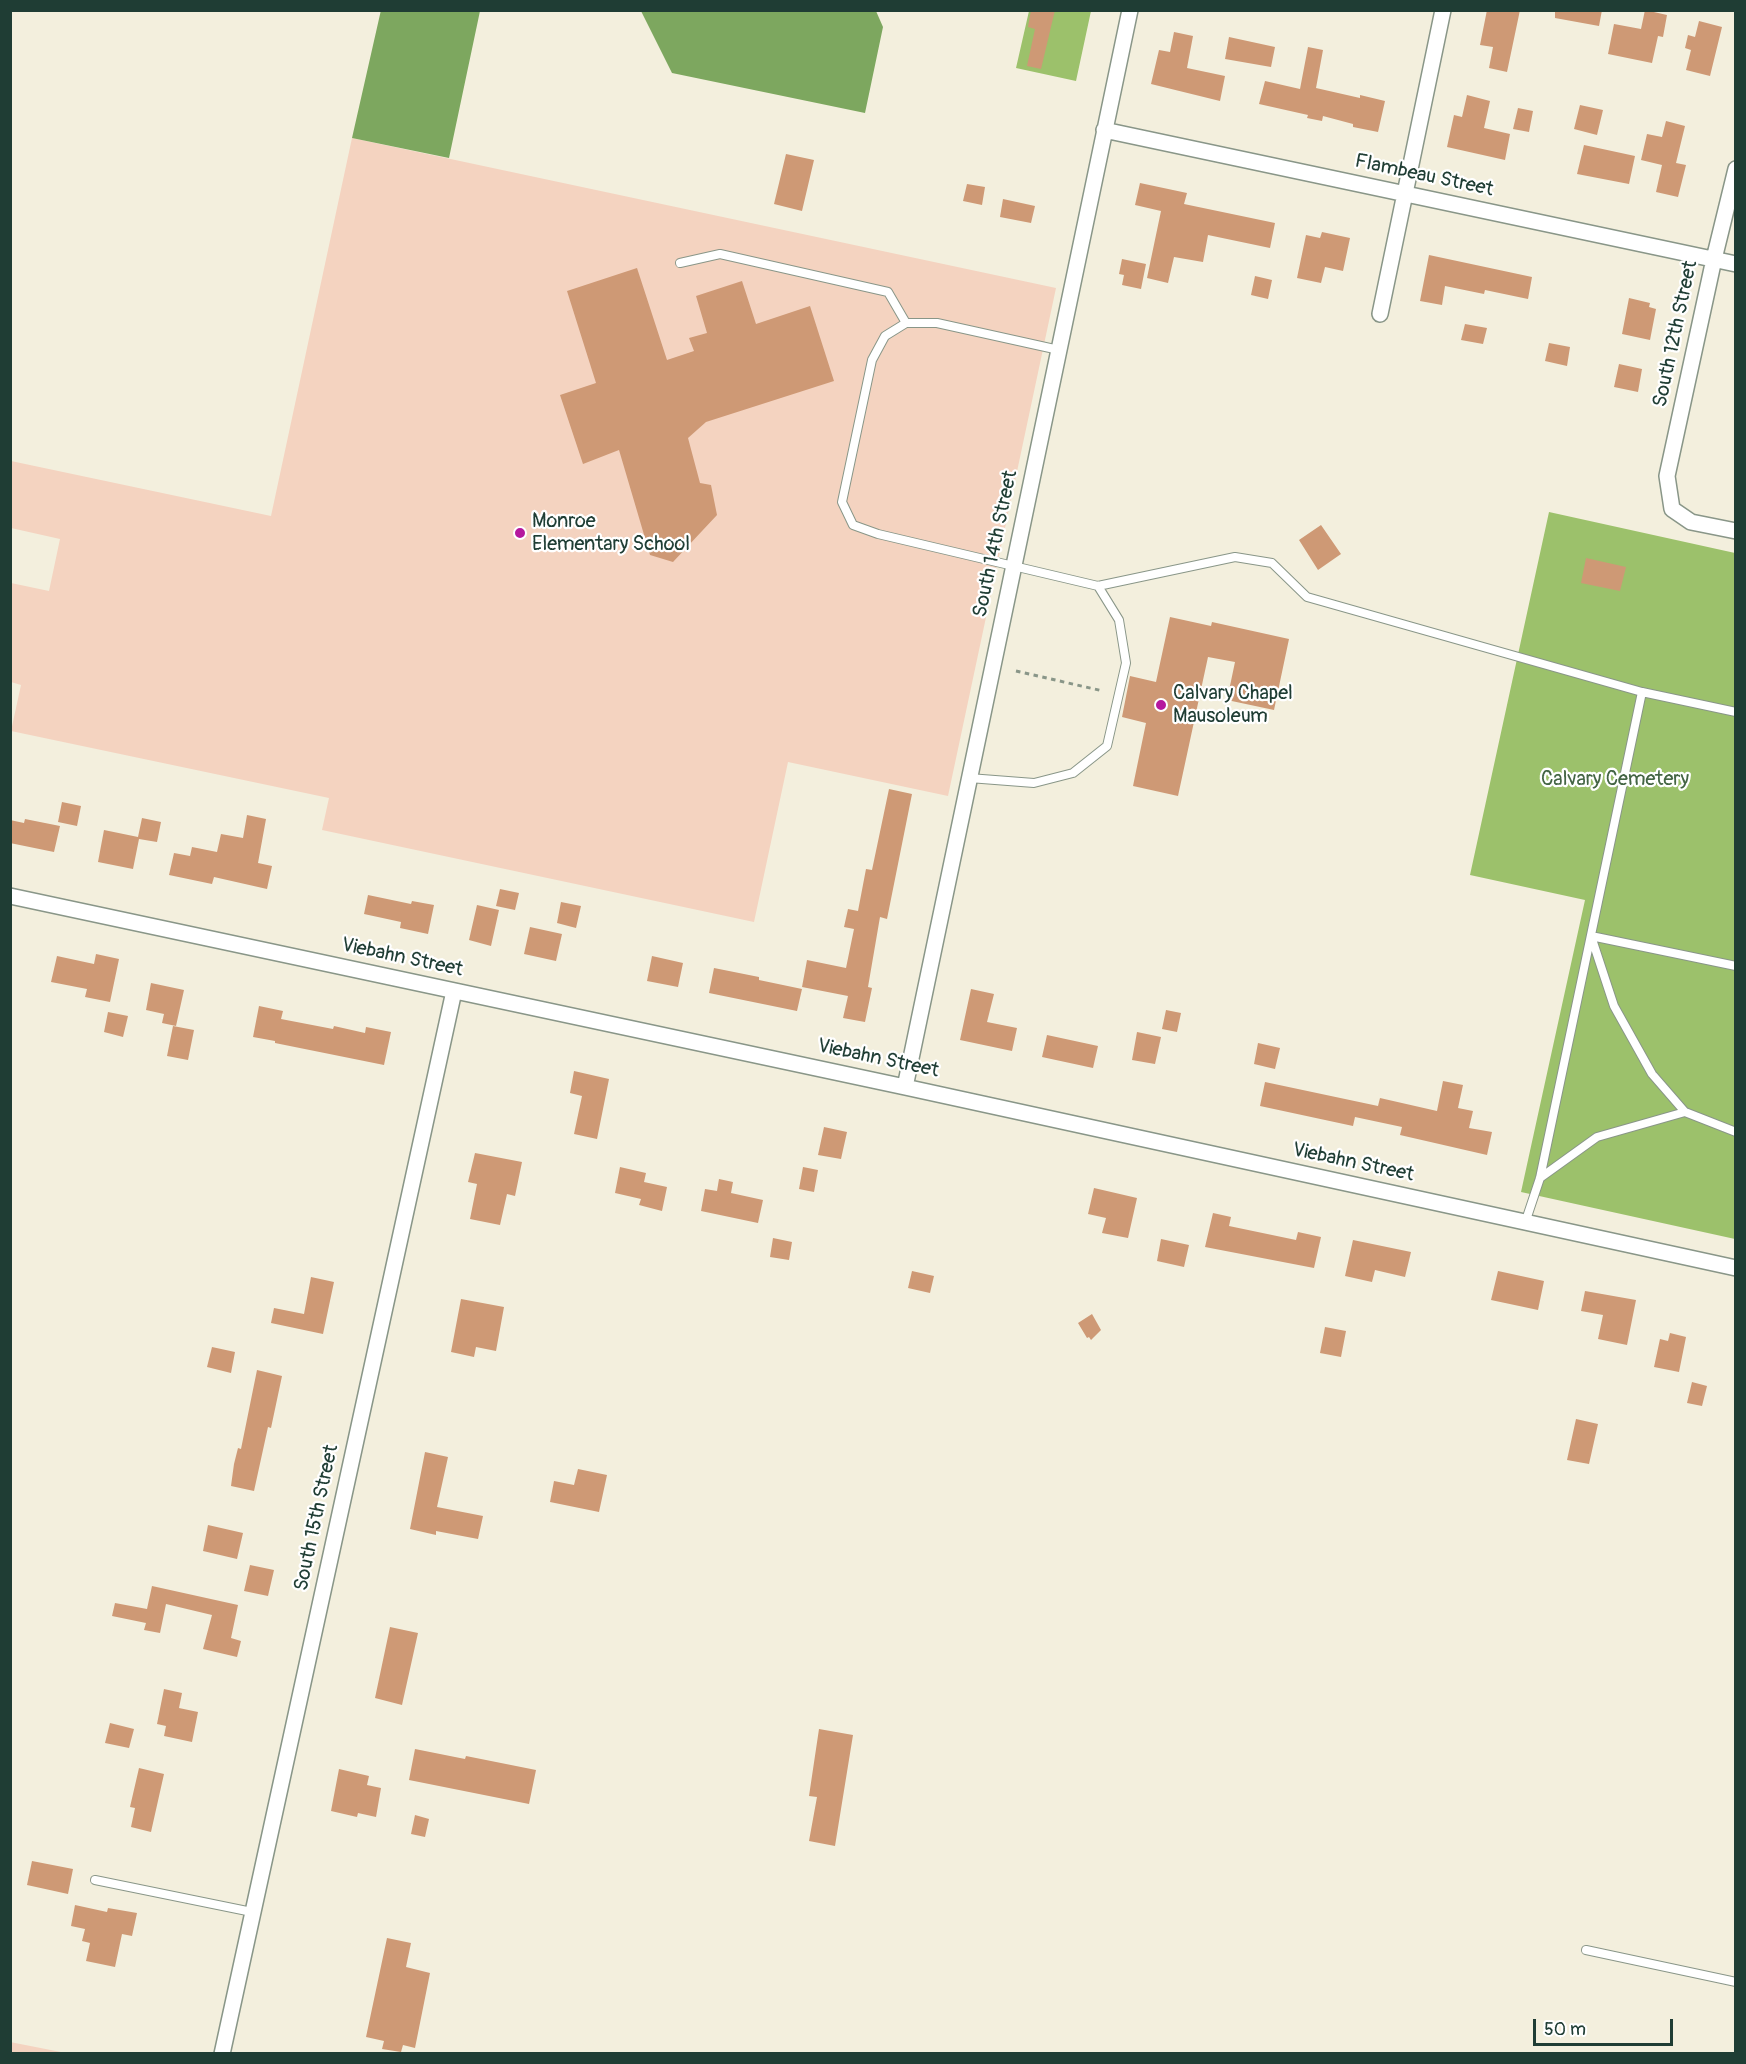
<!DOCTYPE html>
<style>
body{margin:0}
#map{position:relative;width:1746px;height:2064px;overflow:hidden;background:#f3efdd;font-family:Pangolin,sans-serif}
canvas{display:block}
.frame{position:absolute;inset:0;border:12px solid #1f3d34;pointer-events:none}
.scale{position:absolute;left:1533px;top:2019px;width:140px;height:27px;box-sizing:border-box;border:3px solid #1f3d34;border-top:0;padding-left:8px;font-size:18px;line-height:21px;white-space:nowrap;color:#1f3d34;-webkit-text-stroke:4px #fff;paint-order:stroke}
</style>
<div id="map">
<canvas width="1746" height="2064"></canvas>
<div class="frame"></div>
<div class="scale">50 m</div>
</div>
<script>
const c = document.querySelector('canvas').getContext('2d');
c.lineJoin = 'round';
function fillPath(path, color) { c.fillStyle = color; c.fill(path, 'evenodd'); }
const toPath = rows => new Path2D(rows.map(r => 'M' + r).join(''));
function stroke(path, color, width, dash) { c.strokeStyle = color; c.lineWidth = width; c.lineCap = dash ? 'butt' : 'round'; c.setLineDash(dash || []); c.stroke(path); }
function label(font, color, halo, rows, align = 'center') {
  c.font = font + ' Pangolin,sans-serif'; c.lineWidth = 4.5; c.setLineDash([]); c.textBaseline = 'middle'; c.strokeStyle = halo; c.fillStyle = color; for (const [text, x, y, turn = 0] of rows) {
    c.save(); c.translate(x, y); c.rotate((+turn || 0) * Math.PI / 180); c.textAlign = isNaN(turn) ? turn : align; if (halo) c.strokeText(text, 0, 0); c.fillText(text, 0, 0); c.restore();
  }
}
fillPath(toPath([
 [352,138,1056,288,948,796,788,762,754,922,322,830,329,798,11,731,21,685,11,682,11,583,49,591,60,539,11,528,11,461,271,516],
 [10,2042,66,2053,11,2053]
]), '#f4d3c0');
fillPath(toPath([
 [1029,11,1091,11,1076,81,1016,68],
 [1549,512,1735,553,1735,1239,1521,1192,1585,900,1470,875]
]), '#9cc16b');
fillPath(toPath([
 [381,10,480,11,449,158,352,138],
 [641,11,876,11,883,27,865,113,672,73]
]), '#7da75f');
fillPath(toPath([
 [1031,10,1055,10,1041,69,1027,66,1035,29,1028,27],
 [1487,10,1520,10,1507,72,1489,68,1493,47,1480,45],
 [1555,10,1602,10,1599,26,1555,18],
 [1645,10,1667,15,1663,37,1658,36,1652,63,1608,54,1614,24,1641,29],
 [1699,21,1722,27,1710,76,1686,70,1691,50,1685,48,1688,35,1695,37],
 [1174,32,1193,36,1187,68,1225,76,1220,101,1151,84,1159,50,1170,52],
 [1229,37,1275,47,1271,67,1225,59],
 [1308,47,1323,50,1316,88,1360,98,1360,95,1385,101,1378,132,1353,127,1353,124,1323,116,1322,121,1307,118,1308,115,1259,104,1265,81,1300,89],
 [1467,95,1490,101,1484,128,1510,134,1505,160,1447,147,1454,115,1462,117],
 [1580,105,1603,110,1597,135,1574,129],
 [1518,108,1533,111,1529,132,1513,129],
 [1666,121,1685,126,1676,163,1686,165,1678,197,1656,192,1662,165,1641,160,1647,134,1662,137],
 [1584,145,1635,156,1629,184,1577,174],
 [786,154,814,160,802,211,774,204],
 [1140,183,1187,193,1184,204,1275,223,1270,248,1208,235,1203,262,1174,257,1168,283,1147,278,1161,211,1135,205],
 [967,184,985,187,982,205,963,201],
 [1003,199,1035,206,1031,223,1000,217],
 [1322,232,1350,238,1343,271,1325,267,1321,283,1297,278,1306,235,1320,238],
 [1429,255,1532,277,1528,299,1485,290,1484,294,1445,286,1442,305,1420,301],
 [1122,259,1146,264,1141,289,1122,285,1124,275,1119,274],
 [637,268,667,360,694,351,689,338,707,333,696,296,742,281,756,324,810,306,834,381,706,422,688,438,700,483,711,485,717,515,673,562,650,555,619,450,583,464,560,395,596,383,567,291],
 [1255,276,1272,280,1268,299,1251,295],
 [1629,298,1650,303,1649,307,1656,309,1650,340,1622,334],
 [1465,324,1487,328,1483,344,1461,340],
 [1549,343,1570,347,1567,366,1545,361],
 [1619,364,1642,369,1638,392,1614,387],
 [1321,525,1341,554,1318,570,1299,540],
 [1586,558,1626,567,1620,591,1581,583],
 [1170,617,1211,626,1212,622,1289,639,1274,710,1227,700,1235,662,1208,657,1178,796,1133,786,1146,723,1122,717,1130,676,1156,682],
 [889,789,912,794,887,919,880,917,868,987,872,988,865,1022,843,1018,848,996,802,987,807,960,846,968,854,929,844,927,848,909,858,911,866,869,872,870],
 [62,802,81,806,77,826,58,822],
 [247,815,266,819,258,863,272,866,267,889,214,877,212,884,169,875,174,853,190,856,192,847,217,852,221,834,243,838],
 [142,818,161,822,157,842,139,839,133,869,98,862,104,830,138,837],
 [25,819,60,826,54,852,10,843,10,820,24,823],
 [500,889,519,893,515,910,496,906],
 [368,895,411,904,412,901,434,905,428,934,400,928,401,922,364,914],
 [561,902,581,906,576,928,557,923],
 [477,905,499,910,491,946,469,940],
 [530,927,562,934,556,961,524,954],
 [96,954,119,959,110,1002,85,997,87,989,51,982,57,956,94,964],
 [652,956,683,963,678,987,647,981],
 [714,968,759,977,759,980,802,989,797,1011,709,993],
 [151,983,184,990,176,1026,162,1023,164,1014,146,1010],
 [971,989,994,994,987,1022,1017,1028,1012,1051,960,1040],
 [259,1006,283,1011,281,1019,333,1029,334,1026,365,1033,366,1027,391,1032,384,1065,275,1043,275,1041,253,1037],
 [1166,1010,1181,1013,1177,1032,1162,1029],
 [108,1012,128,1016,123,1037,104,1032],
 [173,1026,194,1030,188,1060,167,1056],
 [1137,1032,1161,1037,1155,1064,1132,1060],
 [1047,1035,1098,1046,1093,1068,1042,1057],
 [1258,1043,1280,1048,1275,1069,1254,1064],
 [574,1071,609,1079,597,1139,574,1134,582,1096,570,1093],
 [1443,1081,1463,1085,1458,1108,1473,1111,1469,1128,1492,1132,1487,1155,1400,1135,1402,1127,1355,1117,1353,1126,1260,1106,1265,1082,1378,1106,1380,1098,1437,1111],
 [824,1127,847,1132,841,1159,818,1155],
 [475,1153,522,1162,515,1196,507,1194,500,1225,470,1219,477,1184,468,1182],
 [620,1167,646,1173,644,1182,667,1187,662,1211,639,1205,641,1199,615,1193],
 [803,1167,818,1170,814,1192,799,1189],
 [719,1179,733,1182,731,1193,763,1200,758,1223,701,1211,705,1189,717,1191],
 [1094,1188,1137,1198,1128,1238,1102,1233,1106,1218,1088,1214],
 [1213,1213,1231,1217,1229,1226,1296,1240,1298,1232,1321,1237,1314,1268,1205,1247],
 [773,1238,792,1242,789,1260,770,1257],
 [1161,1239,1189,1245,1184,1267,1157,1261],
 [1353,1240,1411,1252,1405,1277,1375,1270,1372,1282,1345,1276],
 [912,1271,934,1276,930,1293,908,1288],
 [1498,1271,1544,1281,1538,1310,1491,1300],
 [311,1277,334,1282,323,1334,271,1323,274,1308,304,1314],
 [1585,1291,1636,1300,1627,1345,1598,1339,1603,1315,1581,1311],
 [461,1299,504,1307,496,1351,476,1347,474,1357,451,1352],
 [1092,1314,1101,1330,1091,1340,1089,1337,1087,1338,1078,1323],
 [1325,1327,1346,1331,1341,1357,1320,1353],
 [1670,1333,1686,1337,1679,1372,1654,1367,1660,1339,1668,1341],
 [212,1347,235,1352,231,1373,207,1367],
 [257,1370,282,1376,271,1428,268,1427,254,1491,231,1486,234,1464,238,1448,241,1449],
 [1692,1382,1707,1386,1702,1406,1687,1403],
 [1576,1419,1598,1424,1589,1464,1567,1460],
 [425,1452,448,1457,437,1507,483,1516,478,1539,436,1531,436,1535,410,1529],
 [578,1469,607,1475,599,1512,550,1502,554,1481,574,1485],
 [208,1525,243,1533,237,1559,203,1551],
 [250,1565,274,1570,268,1596,244,1591],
 [152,1586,238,1605,231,1638,241,1641,237,1657,203,1649,212,1615,166,1604,160,1633,144,1630,146,1623,112,1616,115,1603,147,1609],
 [390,1627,418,1633,402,1705,375,1698],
 [164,1689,182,1693,179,1708,198,1712,192,1742,164,1736,166,1726,157,1724],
 [110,1723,134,1729,129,1748,105,1743],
 [819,1729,853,1735,835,1846,809,1841,817,1797,809,1796],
 [415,1749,465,1759,466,1756,536,1770,529,1804,409,1780],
 [139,1768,164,1774,151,1832,131,1827,135,1808,130,1807],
 [339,1769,369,1776,367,1785,381,1788,376,1817,358,1813,357,1817,331,1811],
 [415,1815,429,1819,425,1837,411,1834],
 [32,1861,73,1869,68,1894,27,1885],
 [75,1905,107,1912,108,1908,137,1913,132,1936,122,1934,115,1967,86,1961,90,1943,82,1941,85,1929,71,1926],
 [387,1938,411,1943,406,1967,430,1973,415,2048,403,2045,401,2052,382,2049,384,2041,366,2037]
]), '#ce9975');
const service = toPath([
 [680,263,720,254,888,292,906,323],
 [1059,350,937,323,906,323,885,336,872,360,842,502,853,525,878,534,1098,586,1235,557,1272,563,1307,597,1642,692,1736,712],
 [969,778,1034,783,1073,773,1107,746,1126,663,1119,620,1098,586],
 [1736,966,1591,936,1614,1006,1652,1074,1685,1112,1736,1132],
 [1540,1178,1597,1137,1685,1112],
 [1525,1223,1540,1178,1642,692],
 [95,1880,252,1912],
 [1586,1950,1736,1982]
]);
const minor = toPath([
 [1104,130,1736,264],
 [1736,169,1714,259,1667,476,1672,509,1691,522,1736,531],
 [1380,314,1443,10],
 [10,896,905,1087,1736,1268],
 [905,1087,1130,10],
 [222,2054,454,991]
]);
stroke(service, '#899688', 10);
stroke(minor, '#899688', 18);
stroke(toPath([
 [1016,671,1103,691]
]), '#899688', 3, [4.5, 4.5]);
stroke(service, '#fff', 8);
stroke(minor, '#fff', 15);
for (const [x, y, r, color] of [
 [520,533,6,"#b5179e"],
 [1161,705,6,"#b5179e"]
]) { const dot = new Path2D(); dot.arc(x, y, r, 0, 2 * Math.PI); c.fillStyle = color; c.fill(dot); stroke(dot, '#fff', 2); }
label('20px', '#1f3d34', '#fff', [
 ["Flambeau Street",1424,176,12],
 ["South 12th Street",1676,334,-78],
 ["South 14th Street",996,544,-78],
 ["Viebahn Street",402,958,12],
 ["Viebahn Street",878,1059,12],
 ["Viebahn Street",1353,1163,12],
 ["South 15th Street",317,1518,-78]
]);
label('20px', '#1f3d34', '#fff', [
 ["Monroe",532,522],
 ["Elementary School",532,545],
 ["Calvary Chapel",1173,694],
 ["Mausoleum",1173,717]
], 'left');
label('20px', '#446544', '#fff', [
 ["Calvary Cemetery",1615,780]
]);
</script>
